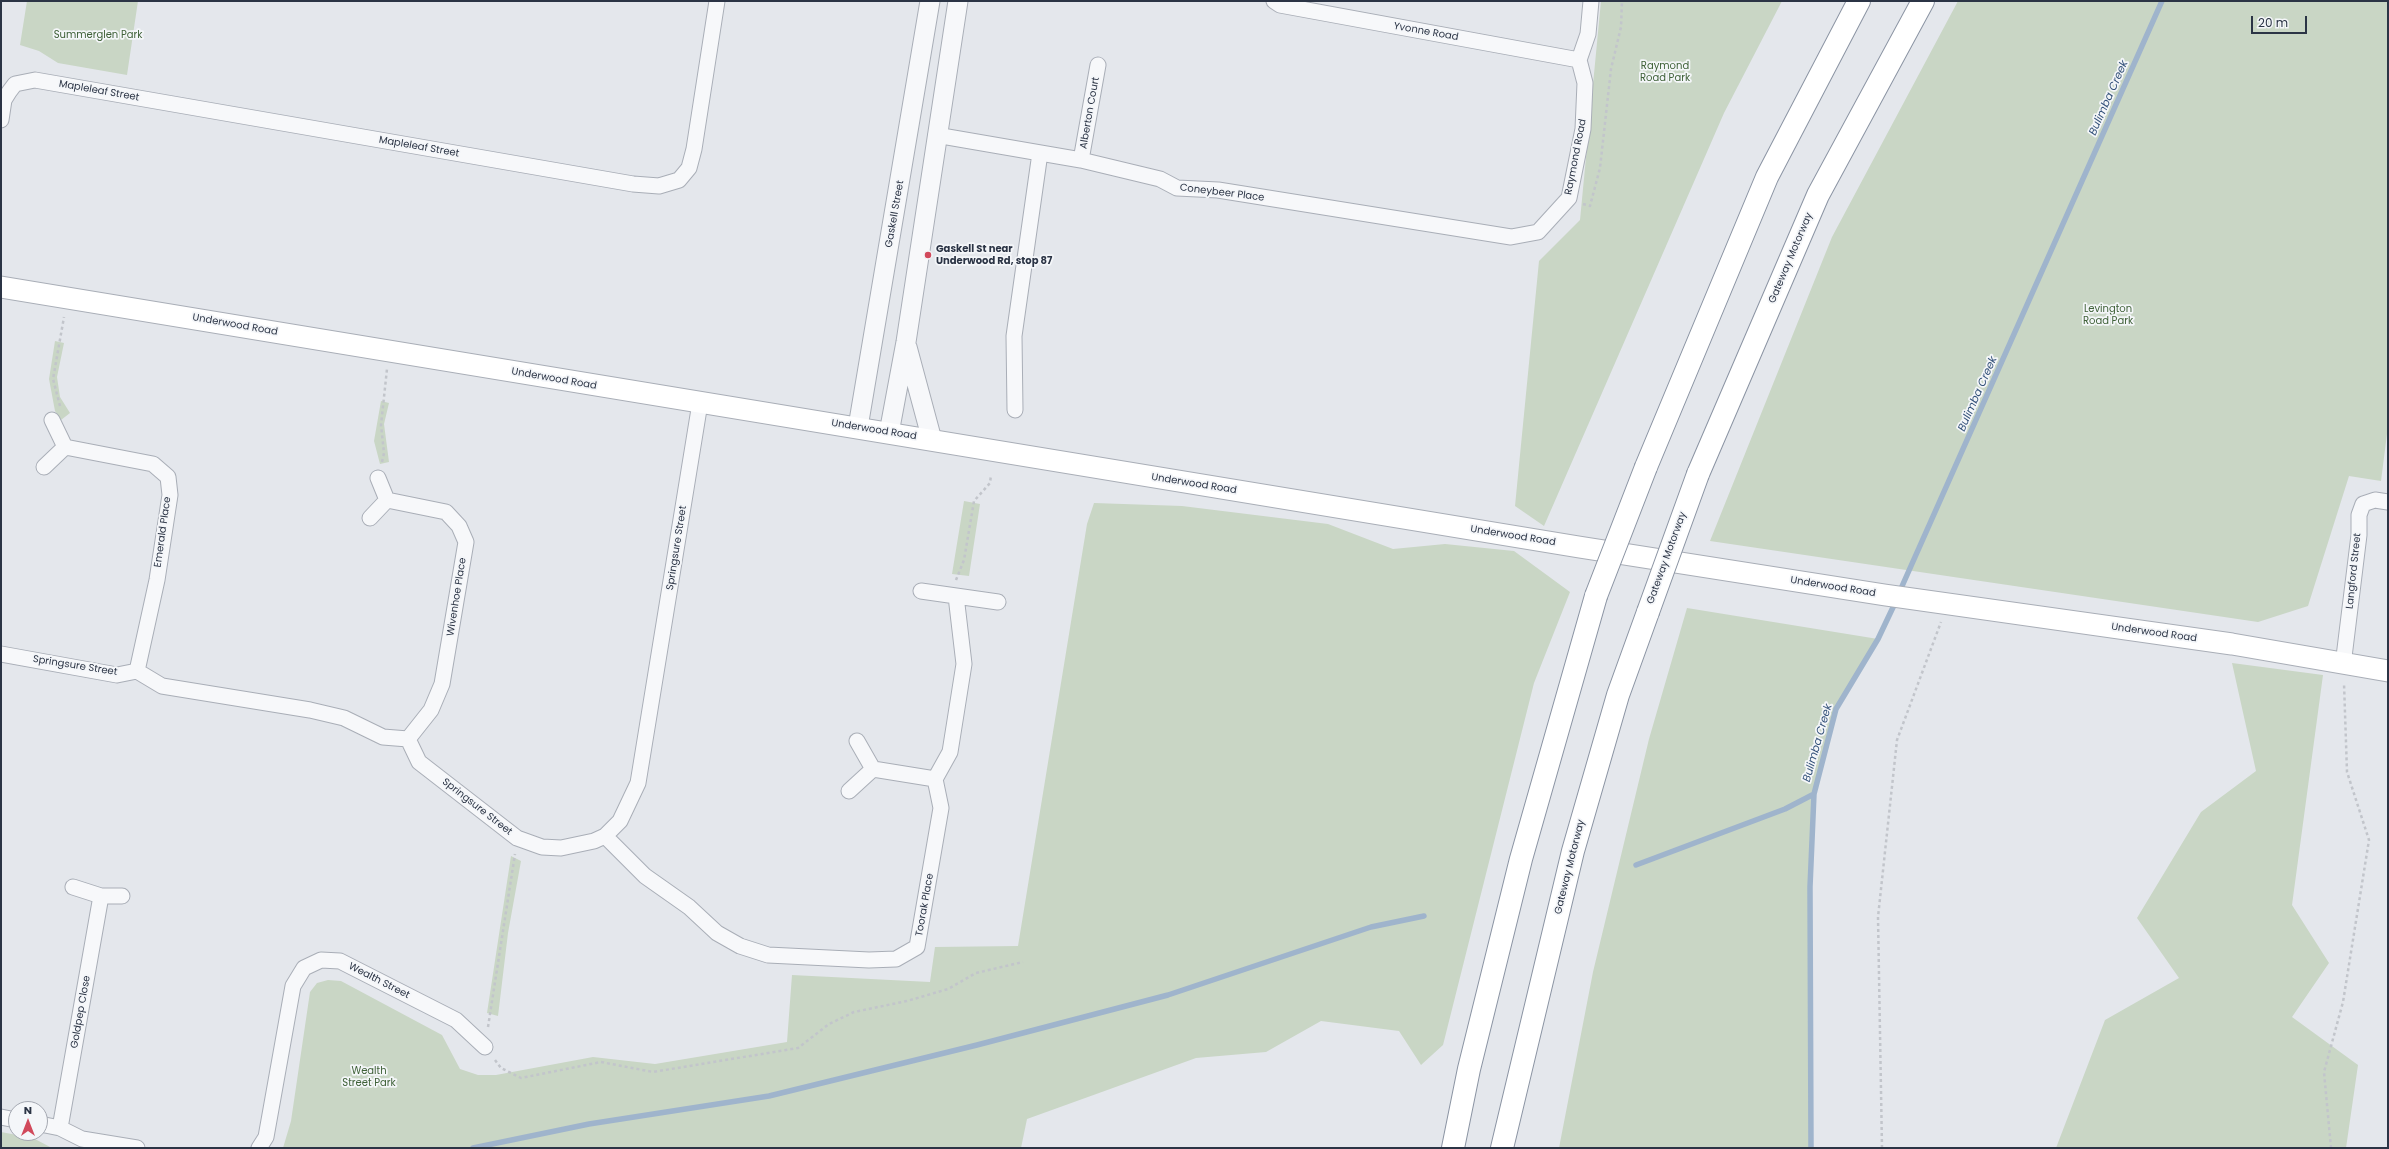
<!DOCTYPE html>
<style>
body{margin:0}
#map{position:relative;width:2389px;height:1149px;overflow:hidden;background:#e4e7ec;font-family:Poppins,sans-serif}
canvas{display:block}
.frame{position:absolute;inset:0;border:2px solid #2b3445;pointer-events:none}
.north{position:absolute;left:8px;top:1101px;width:40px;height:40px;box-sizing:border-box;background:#f4f6f9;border:1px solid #a4a8b1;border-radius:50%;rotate:0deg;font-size:11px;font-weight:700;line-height:16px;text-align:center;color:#2b3445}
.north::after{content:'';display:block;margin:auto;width:14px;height:18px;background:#d1495b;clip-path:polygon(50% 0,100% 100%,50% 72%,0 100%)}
.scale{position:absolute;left:2251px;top:16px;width:56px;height:18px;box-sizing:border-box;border:2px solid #2b3445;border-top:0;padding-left:5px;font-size:12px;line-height:14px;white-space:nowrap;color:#2b3445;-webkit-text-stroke:3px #f4f6f9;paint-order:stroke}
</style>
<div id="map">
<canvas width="2389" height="1149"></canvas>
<div class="frame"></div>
<div class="north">N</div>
<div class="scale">20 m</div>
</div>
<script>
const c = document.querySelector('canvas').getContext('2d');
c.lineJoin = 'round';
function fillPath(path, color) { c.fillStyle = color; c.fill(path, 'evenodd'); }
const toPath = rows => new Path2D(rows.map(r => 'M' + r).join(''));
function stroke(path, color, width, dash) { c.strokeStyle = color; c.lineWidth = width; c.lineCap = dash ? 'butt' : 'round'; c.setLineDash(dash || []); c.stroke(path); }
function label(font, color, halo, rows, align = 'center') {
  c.font = font + ' Poppins,sans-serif'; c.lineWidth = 3.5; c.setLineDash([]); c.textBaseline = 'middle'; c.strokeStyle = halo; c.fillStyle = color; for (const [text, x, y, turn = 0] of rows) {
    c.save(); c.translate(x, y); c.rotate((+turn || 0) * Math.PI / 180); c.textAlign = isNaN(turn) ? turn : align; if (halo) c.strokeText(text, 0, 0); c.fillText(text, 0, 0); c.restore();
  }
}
fillPath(toPath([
 [27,1,138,1,127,75,58,63,39,51,20,45],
 [1601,1,1782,1,1724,113,1544,526,1515,506,1539,261,1580,220],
 [1958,1,2388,1,2388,426,2381,481,2349,476,2308,606,2258,622,1710,541,1832,237],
 [55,341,64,343,57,377,60,397,70,413,61,420,55,411,49,379],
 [381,401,389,403,384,424,389,462,380,464,374,441],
 [964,501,980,504,969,576,952,574],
 [1094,503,1182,506,1328,524,1393,549,1445,544,1514,551,1570,592,1534,683,1443,1045,1421,1065,1399,1031,1321,1021,1266,1052,1196,1058,1027,1119,1021,1148,283,1148,291,1121,310,992,317,983,328,980,341,981,442,1035,460,1069,478,1075,496,1075,593,1057,655,1064,787,1042,792,975,930,982,935,947,1018,946,1087,524],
 [1687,608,1878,639,1836,709,1814,794,1810,887,1811,1148,1559,1148,1593,972,1649,739],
 [2232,663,2323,675,2292,905,2329,963,2292,1017,2358,1065,2346,1148,2056,1148,2105,1020,2179,978,2137,918,2201,812,2256,771],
 [511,856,521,861,508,933,498,1016,487,1013],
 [1,1132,33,1138,52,1148,1,1148]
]), '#c9d6c5');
stroke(toPath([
 [1899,593,2162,1],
 [1636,865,1785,809,1814,794],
 [473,1148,589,1124,769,1096,977,1045,1168,995,1371,927,1424,916],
 [1811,1148,1810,887,1814,794,1836,709,1878,639,1896,601]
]), '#9fb4cc', 5.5);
const minor = toPath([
 [1274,1,1280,5,1579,60],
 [1,120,4,100,9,92,15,84,35,80,633,184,659,186,679,180,689,168,694,149,717,1],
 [936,135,1081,160,1160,179,1177,188,1218,190,1511,237,1538,232,1569,198,1583,129,1585,83,1579,60,1588,34,1591,1],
 [1081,160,1098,65],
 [1015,410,1014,336,1040,153],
 [65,447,153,464,168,477,170,495,157,580,137,671],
 [44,467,65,447,52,420],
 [387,500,446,512,459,526,466,542,442,684,431,710,408,739],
 [370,518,387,500,378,478],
 [956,596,998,602],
 [1,654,117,675,137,671,162,686,310,710,344,718,383,737,408,739,419,762,517,838,542,847,561,848,594,841,605,836,620,821,638,783,700,403],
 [2343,665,2359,535,2359,515,2363,504,2375,500,2388,502],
 [857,741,873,769],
 [873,769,935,779],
 [849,791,873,769],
 [605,836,645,876,689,907,717,933,740,946,768,955,869,960,896,959,917,947,941,808,935,779,950,752,964,664,956,596,921,591],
 [73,887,101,896,122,896],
 [1,1117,16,1120],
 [40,1124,60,1128,82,1139,137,1148],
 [60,1128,101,896],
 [259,1148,266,1137,293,986,304,968,321,960,340,961,456,1020,485,1047]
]);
const tertiary = toPath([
 [907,347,932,440],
 [858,427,930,1],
 [889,433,906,342,958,1]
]);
const secondary = toPath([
 [1,287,1579,547,1885,595,2232,644,2388,671]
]);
const motorway = toPath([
 [1646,467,1767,177,1859,1],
 [1698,474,1818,195,1923,1],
 [1453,1148,1469,1069,1521,859,1596,596],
 [1502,1148,1573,851,1618,695,1648,612]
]);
stroke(minor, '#a9aeb7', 17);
stroke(tertiary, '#a9aeb7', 21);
stroke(secondary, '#a9aeb7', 23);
stroke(motorway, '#8b94a3', 24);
stroke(toPath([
 [1583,204,1590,206,1600,168,1611,69,1621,27,1622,1],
 [60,406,53,379,64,317],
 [382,462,384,453,381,425,387,369],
 [956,580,964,560,974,501,990,483,991,475],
 [488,1027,515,854],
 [495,1060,501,1068,521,1078,601,1062,653,1072,798,1048,829,1024,854,1012,907,1001,948,989,976,973,1023,962],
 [1882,1148,1878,917,1897,740,1941,622],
 [2331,1148,2324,1072,2343,1002,2369,840,2347,772,2344,683]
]), '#c2c5cb', 2.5, [3, 3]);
stroke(minor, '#f7f8fa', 15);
stroke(tertiary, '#f7f8fa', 19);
stroke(secondary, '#fff', 21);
stroke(motorway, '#fff', 22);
const motorwayBridge = toPath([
 [1596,596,1646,467],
 [1648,612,1698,474]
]);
stroke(motorwayBridge, '#8b94a3', 24, []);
stroke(motorwayBridge, '#fff', 22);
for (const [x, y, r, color] of [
 [928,255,4,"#d1495b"]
]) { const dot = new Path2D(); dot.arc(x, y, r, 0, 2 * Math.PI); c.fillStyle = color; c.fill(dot); stroke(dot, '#f4f6f9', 1.5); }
label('10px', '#2b3445', '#f4f6f9', [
 ["Yvonne Road",1426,32,10],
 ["Mapleleaf Street",99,91,10],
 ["Alberton Court",1090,113,-80],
 ["Mapleleaf Street",419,147,10],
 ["Raymond Road",1576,157,-79],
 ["Coneybeer Place",1222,193,7],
 ["Gaskell Street",895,214,-80],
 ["Gateway Motorway",1791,258,-67],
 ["Underwood Road",235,325,10],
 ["Underwood Road",554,379,10],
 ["Underwood Road",874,430,9],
 ["Underwood Road",1194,484,9],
 ["Emerald Place",163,532,-82],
 ["Underwood Road",1513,536,9],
 ["Springsure Street",677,548,-81],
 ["Gateway Motorway",1667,558,-70],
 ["Langford Street",2354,571,-84],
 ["Underwood Road",1833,587,9],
 ["Wivenhoe Place",457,597,-81],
 ["Underwood Road",2154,633,8],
 ["Springsure Street",75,666,9],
 ["Springsure Street",477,807,38],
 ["Gateway Motorway",1570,867,-76],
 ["Toorak Place",925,905,-80],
 ["Wealth Street",379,981,27],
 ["Goldpep Close",81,1012,-80]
]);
label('10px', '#3f6138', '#f4f6f9', [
 ["Summerglen Park",98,35],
 ["Raymond",1665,66],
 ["Road Park",1665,78],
 ["Levington",2108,309],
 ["Road Park",2108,321],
 ["Wealth",369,1071],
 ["Street Park",369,1083]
]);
label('bold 10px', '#2b3445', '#f4f6f9', [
 ["Gaskell St near",936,249],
 ["Underwood Rd, stop 87",936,261]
], 'left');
label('italic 11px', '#34527a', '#f4f6f9', [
 ["Bulimba Creek",2109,98,-66],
 ["Bulimba Creek",1978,394,-66],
 ["Bulimba Creek",1818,743,-74]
]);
</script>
